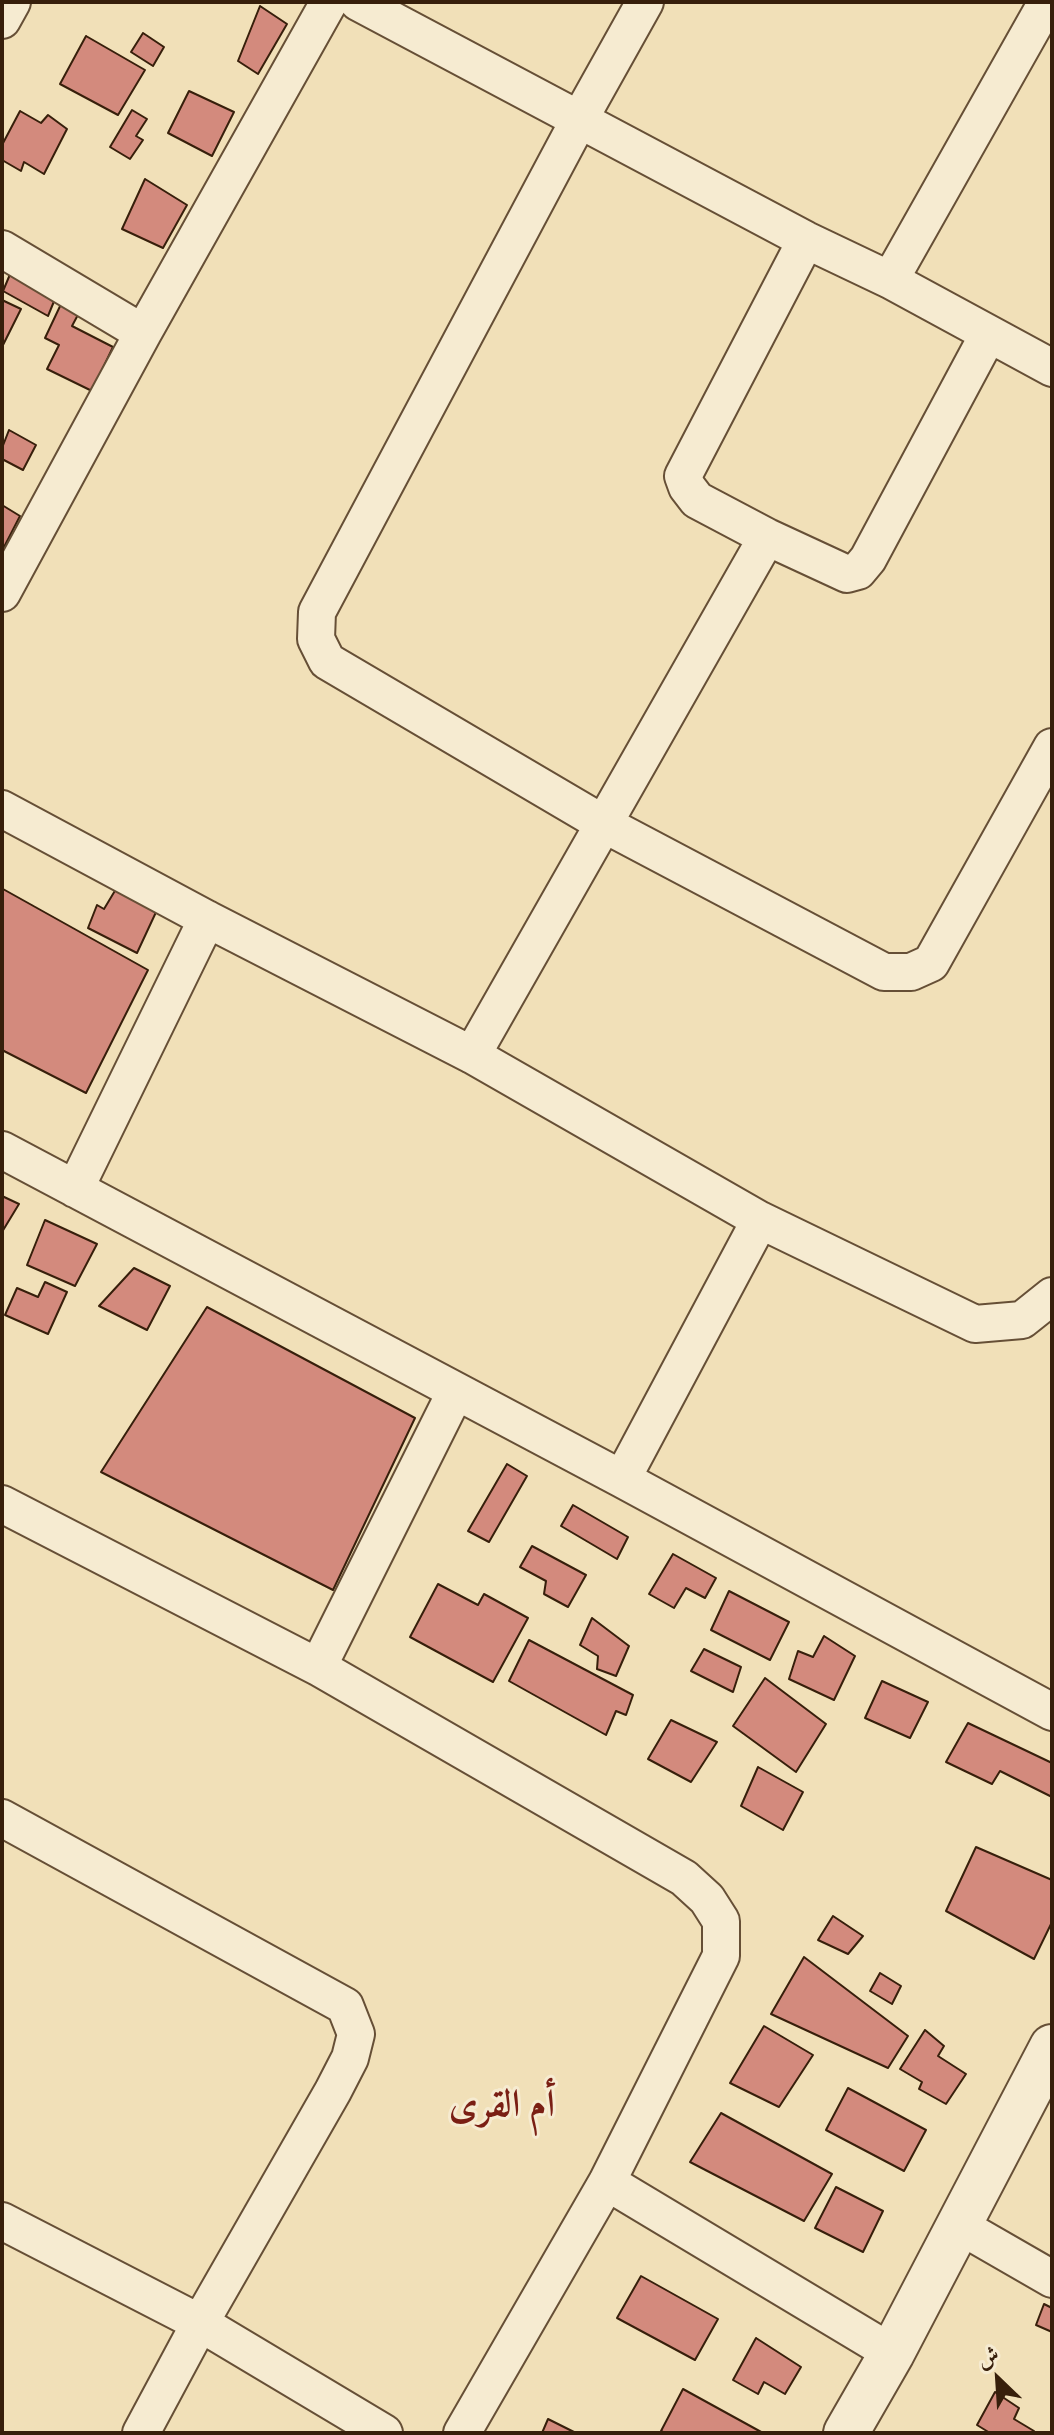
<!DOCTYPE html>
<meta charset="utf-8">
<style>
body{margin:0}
#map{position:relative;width:1054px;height:2435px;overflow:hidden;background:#f1e0b8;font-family:"EB Garamond",Amiri,serif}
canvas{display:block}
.frame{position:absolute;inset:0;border:4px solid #371f0b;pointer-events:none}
.north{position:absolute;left:958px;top:2339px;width:80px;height:80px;-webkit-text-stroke:6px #f6ebd1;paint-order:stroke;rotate:335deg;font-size:22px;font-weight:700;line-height:32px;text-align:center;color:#371f0b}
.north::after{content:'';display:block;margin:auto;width:28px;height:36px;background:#371f0b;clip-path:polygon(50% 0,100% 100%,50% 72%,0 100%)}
</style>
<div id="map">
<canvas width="1054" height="2435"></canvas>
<div class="frame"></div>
<div class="north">ش</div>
</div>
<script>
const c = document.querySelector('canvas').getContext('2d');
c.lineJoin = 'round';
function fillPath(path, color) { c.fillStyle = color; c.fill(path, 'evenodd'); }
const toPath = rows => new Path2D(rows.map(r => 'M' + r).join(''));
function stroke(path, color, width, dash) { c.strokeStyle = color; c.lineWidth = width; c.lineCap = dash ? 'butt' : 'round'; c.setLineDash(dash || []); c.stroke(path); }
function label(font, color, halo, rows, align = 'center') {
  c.font = font + ' "EB Garamond",Amiri,serif'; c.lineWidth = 6; c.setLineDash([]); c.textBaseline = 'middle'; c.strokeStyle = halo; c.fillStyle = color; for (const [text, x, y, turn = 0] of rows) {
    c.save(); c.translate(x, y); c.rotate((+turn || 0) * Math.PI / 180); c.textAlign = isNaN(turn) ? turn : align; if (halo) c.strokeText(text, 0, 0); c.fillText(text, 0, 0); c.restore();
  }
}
const building = toPath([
 [260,6,287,24,258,74,238,61,260,6],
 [143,33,164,47,153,66,131,52,143,33],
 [86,36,145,70,118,115,60,84,86,36],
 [189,91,234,112,212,156,168,133,189,91],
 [132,110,147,119,136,136,143,140,130,159,110,147,132,110],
 [20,111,41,123,48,115,67,129,44,174,24,162,21,171,2,160,2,145,20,111],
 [145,179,187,205,163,248,122,229,145,179],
 [11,272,57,294,48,316,3,291,11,272],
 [2,300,21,309,2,347,2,300],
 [62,302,80,311,72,326,113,347,92,391,47,369,59,345,45,338,62,302],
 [9,430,36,445,23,470,2,459,2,448,9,430],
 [2,505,20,516,2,551,2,505],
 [3,889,148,970,86,1093,2,1050,3,889],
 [116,889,157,910,137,953,88,928,97,905,104,909,116,889],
 [2,1196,19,1204,2,1232,2,1196],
 [45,1220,97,1244,75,1286,27,1265,45,1220],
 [134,1268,170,1286,147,1330,99,1306,134,1268],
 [45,1282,67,1292,48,1334,5,1315,17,1288,38,1297,45,1282],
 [207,1307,415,1418,333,1590,101,1472,207,1307],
 [507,1464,527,1476,489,1542,468,1531,507,1464],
 [573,1505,628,1537,617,1559,561,1526,573,1505],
 [532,1546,586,1575,568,1607,544,1594,546,1581,520,1567,532,1546],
 [673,1554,716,1578,705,1598,686,1588,674,1608,649,1594,673,1554],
 [438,1584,478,1605,484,1594,528,1618,493,1682,410,1637,438,1584],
 [729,1591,789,1622,770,1660,711,1630,729,1591],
 [592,1618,629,1646,616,1676,597,1669,598,1656,580,1645,592,1618],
 [824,1636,855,1656,834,1700,789,1679,798,1651,813,1657,824,1636],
 [529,1640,633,1695,626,1715,616,1711,606,1735,509,1681,529,1640],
 [704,1649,741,1667,733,1692,691,1671,704,1649],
 [765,1678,826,1724,796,1772,733,1726,765,1678],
 [882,1681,928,1702,910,1738,865,1718,882,1681],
 [671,1720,717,1742,691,1782,648,1759,671,1720],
 [968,1723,1052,1763,1052,1797,1000,1771,992,1784,946,1762,968,1723],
 [758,1767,803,1792,783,1830,741,1806,758,1767],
 [976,1847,1052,1880,1052,1922,1034,1959,946,1911,976,1847],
 [833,1916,863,1936,848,1954,818,1940,833,1916],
 [804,1957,908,2036,888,2068,771,2014,804,1957],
 [880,1973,901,1986,892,2004,870,1991,880,1973],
 [764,2026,813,2055,779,2107,730,2083,764,2026],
 [925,2030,944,2046,938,2056,966,2074,946,2104,919,2089,922,2082,900,2069,925,2030],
 [848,2088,926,2130,904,2171,826,2130,848,2088],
 [721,2113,832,2174,804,2221,690,2162,721,2113],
 [836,2187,883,2211,863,2252,815,2228,836,2187],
 [641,2276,718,2319,695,2360,617,2318,641,2276],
 [1044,2304,1052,2308,1052,2332,1036,2325,1044,2304],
 [756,2338,801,2367,785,2394,764,2382,758,2394,733,2380,756,2338],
 [683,2389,763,2433,665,2433,661,2431,683,2389],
 [995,2392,1019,2408,1014,2419,1034,2431,1033,2433,990,2433,977,2425,995,2392],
 [548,2419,576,2433,542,2433,548,2419]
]);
fillPath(building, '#d38a7d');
stroke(building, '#371f0b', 2);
const minor = toPath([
 [358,2,806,240,890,280,1052,368],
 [645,2,579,120,317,612,316,639,327,661,604,824,884,972,911,972,931,963,1052,747],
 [2,20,12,2],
 [806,240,683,476,687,487,697,500,767,537,847,574,858,571,868,559,988,335],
 [2,249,143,333],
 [890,280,1047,2],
 [2,593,143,333,329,2],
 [2,809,207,919,472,1055,760,1220,975,1324,1022,1320,1052,1296],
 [472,1055,767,537],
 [2,1150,622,1479,1052,1712],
 [75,1189,207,919],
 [622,1479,760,1220],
 [2,1504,318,1667,684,1878,707,1899,721,1921,721,1956,607,2182,462,2433],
 [318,1667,456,1391],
 [2,1818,345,2006,356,2034,350,2058,333,2091,200,2323,141,2433],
 [607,2182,892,2353],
 [2,2221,200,2323,384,2433],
 [960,2226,1052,2279]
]);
const tertiary = toPath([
 [846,2433,892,2353,1052,2047]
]);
stroke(minor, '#664f36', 40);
stroke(tertiary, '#664f36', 48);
stroke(minor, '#f6ebd1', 36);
stroke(tertiary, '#f6ebd1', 44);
label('bold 38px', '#7a1f14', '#f6ebd1', [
 ["أم القرى",502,2106]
]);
</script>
